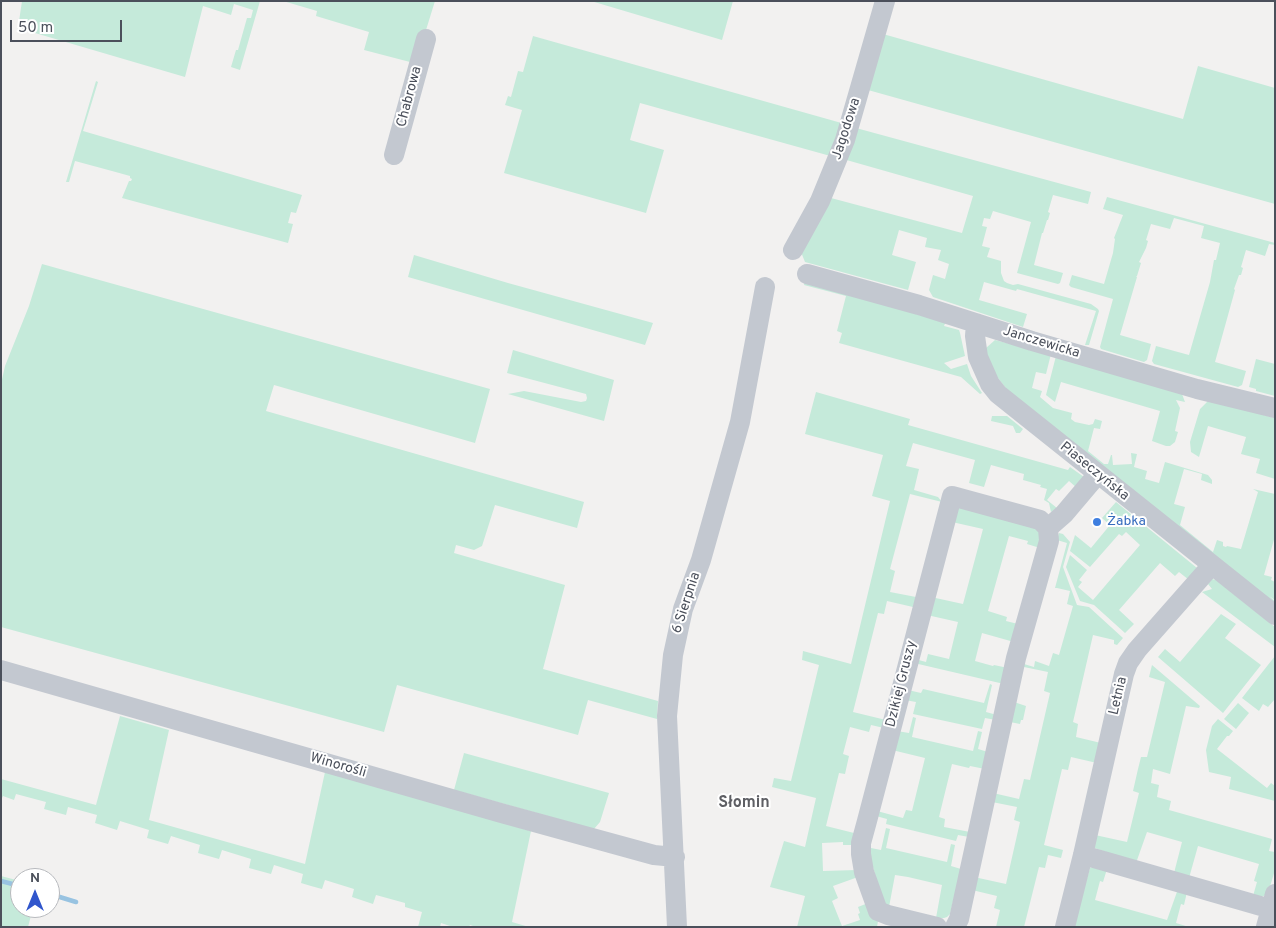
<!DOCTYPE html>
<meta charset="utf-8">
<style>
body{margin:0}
#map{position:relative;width:1276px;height:928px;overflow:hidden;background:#f2f1f0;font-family:Overpass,sans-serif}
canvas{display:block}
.frame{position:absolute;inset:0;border:2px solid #4b505b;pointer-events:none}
.north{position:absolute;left:10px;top:868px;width:50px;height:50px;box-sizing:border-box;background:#fff;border:1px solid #b7b9bd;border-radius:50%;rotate:0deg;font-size:14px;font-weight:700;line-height:20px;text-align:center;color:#4b505b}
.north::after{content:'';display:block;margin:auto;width:18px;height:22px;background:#3156cc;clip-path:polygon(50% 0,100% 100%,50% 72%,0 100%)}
.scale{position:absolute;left:10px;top:20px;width:112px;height:22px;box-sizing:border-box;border:2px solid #4b505b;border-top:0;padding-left:6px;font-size:15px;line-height:18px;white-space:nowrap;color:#4b505b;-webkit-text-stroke:4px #fff;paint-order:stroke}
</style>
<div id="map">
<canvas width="1276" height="928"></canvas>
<div class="frame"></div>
<div class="north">N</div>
<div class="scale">50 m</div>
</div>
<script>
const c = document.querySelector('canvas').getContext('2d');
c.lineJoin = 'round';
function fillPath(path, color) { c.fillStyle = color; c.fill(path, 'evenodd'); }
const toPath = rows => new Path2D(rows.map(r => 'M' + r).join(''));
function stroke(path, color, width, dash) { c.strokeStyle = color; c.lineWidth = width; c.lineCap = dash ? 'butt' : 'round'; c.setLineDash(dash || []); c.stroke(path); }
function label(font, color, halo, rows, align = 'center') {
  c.font = font + ' Overpass,sans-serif'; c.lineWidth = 4; c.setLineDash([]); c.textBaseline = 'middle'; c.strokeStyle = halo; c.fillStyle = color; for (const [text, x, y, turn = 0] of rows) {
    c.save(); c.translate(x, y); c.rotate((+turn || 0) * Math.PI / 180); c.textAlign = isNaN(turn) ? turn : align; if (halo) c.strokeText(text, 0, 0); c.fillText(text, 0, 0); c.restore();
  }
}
fillPath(toPath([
 [22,1,260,1,240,70,231,67,236,50,238,50,247,18,251,18,253,10,234,4,231,15,203,6,185,77,18,28],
 [283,1,435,1,426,30,410,62,364,50,369,32,316,16,317,11],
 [591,1,733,1,722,40],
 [883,34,1183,119,1198,66,1275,88,1275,204,868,90],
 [533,36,845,124,834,157,640,103,630,140,664,150,646,213,504,173,522,110,505,105,508,96,511,97,518,71,523,72],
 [96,81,98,82,83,131,302,195,296,213,291,212,288,223,293,224,288,243,122,198,129,181,131,181,132,179,130,178,130,176,112,171,75,161,69,182,66,182],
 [856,128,1091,192,1088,204,1053,195,1048,212,1050,213,1048,220,1047,220,1043,233,1042,233,1034,265,1063,273,1060,283,1058,284,1017,273,1031,222,993,211,990,219,984,218,982,226,987,227,982,246,990,248,987,257,1001,261,1001,273,1004,281,1007,283,1013,285,1018,284,1091,304,1098,309,1099,311,1089,345,1085,345,1096,311,1017,289,1016,291,984,282,979,300,1027,314,1023,327,933,297,929,290,933,275,945,279,949,264,938,260,941,250,925,247,927,238,899,230,892,255,916,262,908,290,805,262,801,252,831,198,962,233,973,196,843,159],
 [1107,197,1275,243,1275,245,1269,244,1265,256,1246,250,1241,267,1243,268,1241,275,1239,275,1234,289,1235,290,1215,362,1246,371,1242,385,1238,387,1154,364,1152,361,1156,346,1189,355,1210,282,1214,260,1216,260,1220,243,1201,238,1204,226,1174,218,1170,229,1151,224,1146,240,1148,241,1146,248,1139,262,1141,263,1137,276,1136,276,1137,277,1120,335,1151,344,1147,360,1144,362,1101,349,1100,347,1113,299,1071,287,1069,285,1072,275,1104,284,1113,253,1115,239,1114,238,1123,215,1103,209],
 [414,255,508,283,653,323,645,345,408,277],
 [42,264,490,389,475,443,274,385,266,411,584,502,577,528,495,505,482,546,474,550,456,545,454,553,565,585,543,669,658,701,657,719,588,700,578,735,397,685,384,732,1,627,1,384,5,366,29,306],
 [805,281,946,321,944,326,959,330,960,333,965,356,944,363,951,369,967,364,971,376,982,393,980,394,961,377,839,343,842,333,837,331,846,296,804,285],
 [995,340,1051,354,1046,374,1036,372,1032,388,1042,391,1040,397,1053,408,1072,413,1071,419,1075,422,1089,425,1093,424,1095,419,1102,421,1100,429,1094,428,1088,451,1104,464,1108,464,1111,455,1112,455,1113,465,1132,464,1131,453,1137,454,1134,467,1147,471,1145,479,1159,483,1165,462,1208,475,1212,480,1212,484,1201,480,1202,474,1184,469,1174,504,1185,507,1180,525,1213,552,1217,540,1223,542,1223,546,1226,547,1227,546,1241,549,1258,492,1253,489,1275,494,1275,536,1264,575,1272,577,1271,580,1275,582,1275,600,1269,596,1275,601,1275,605,1014,399,988,365,986,348],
 [513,350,614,380,604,421,508,394,524,391,581,402,586,401,587,398,586,394,507,373],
 [1056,356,1182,394,1185,402,1176,400,1180,408,1175,431,1178,432,1175,442,1170,446,1166,446,1152,441,1160,411,1061,382,1055,402,1046,395],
 [1256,359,1275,364,1275,396,1256,391,1256,389,1249,387],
 [816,392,910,419,908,425,1068,470,1070,467,1084,477,1077,488,1069,481,1059,491,1056,489,1047,500,1057,508,1051,512,1049,503,1044,500,1047,489,1040,487,1041,485,1023,480,1024,474,991,465,984,487,969,483,975,460,913,443,906,466,919,469,914,490,938,497,942,502,910,494,890,569,895,571,890,592,916,597,913,607,887,601,884,614,878,613,853,712,886,720,884,728,871,725,869,732,850,727,843,754,849,756,845,774,839,773,826,826,858,834,856,845,843,845,843,842,822,843,823,871,857,870,858,877,833,886,838,898,832,901,842,926,860,920,858,914,860,913,858,907,868,903,878,921,877,927,797,927,805,896,770,887,784,841,805,847,816,798,772,787,774,778,791,781,819,665,802,660,803,651,851,664,890,501,872,496,883,455,805,434],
 [1212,401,1275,418,1275,479,1256,473,1260,459,1241,454,1246,437,1208,426,1199,457,1191,452,1190,442,1200,409,1207,402],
 [992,416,1007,416,1023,429,1020,433,1016,433,1013,426,991,421],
 [1116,502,1197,568,1189,580,1179,572,1175,576,1160,563,1119,610,1134,624,1125,633,1094,605,1080,601,1066,567,1070,555,1087,570,1079,580,1082,582,1078,587,1093,600,1140,545,1126,532,1122,536,1119,534,1090,567,1070,551,1075,535,1091,548,1110,525,1102,518],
 [959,507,968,507,1040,530,1040,548,1027,544,1028,541,1009,536,988,611,1007,617,1006,621,1018,624,1014,642,982,633,975,661,993,666,994,665,1008,668,1004,684,914,663,915,659,926,662,928,654,949,659,958,622,927,615,931,597,963,604,983,529,952,522],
 [1059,533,1063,534,1070,542,1063,567,1077,605,1089,607,1123,638,1117,645,1114,644,1114,640,1093,635,1073,722,1078,724,1076,737,1101,743,1097,763,1071,757,1068,770,1062,769,1044,845,1063,850,1061,858,1048,855,1045,868,1039,867,1024,927,996,927,1000,910,994,908,997,896,972,890,974,877,1006,884,1020,822,1014,820,1017,807,992,802,993,793,1019,799,1024,779,1030,780,1050,693,1044,691,1048,672,1024,667,1024,664,1034,667,1035,661,1049,666,1053,653,1059,655,1073,606,1067,604,1070,591,1057,588,1055,588,1067,543,1057,540],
 [1212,579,1216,580,1275,627,1275,647,1202,592,1212,589,1208,584],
 [1221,614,1236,624,1225,638,1261,665,1223,713,1158,657,1165,649,1180,662],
 [1275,656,1275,699,1268,707,1263,704,1259,711,1242,698],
 [1152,665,1200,706,1199,708,1186,706,1170,774,1153,769,1151,783,1159,785,1157,797,1171,801,1169,810,1272,839,1269,851,1275,852,1275,870,1269,890,1264,896,1257,897,1253,896,1257,882,1254,881,1259,864,1198,846,1189,878,1174,873,1182,842,1147,832,1136,863,1095,848,1093,844,1095,835,1127,842,1139,793,1133,791,1138,769,1141,757,1147,757,1165,682,1149,677],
 [990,684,992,685,986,712,997,715,996,720,985,718,982,729,913,714,916,702,905,700,908,690,921,693,923,689,984,703],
 [1014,702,1026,706,1023,720,1021,720,1020,724,1010,722],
 [1238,703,1249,713,1236,729,1224,719],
 [120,716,169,730,149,820,291,860,305,864,325,772,531,831,512,922,529,927,476,927,470,925,469,927,453,927,441,923,440,927,418,927,422,912,405,907,405,903,376,895,373,904,352,897,354,889,325,880,322,889,311,886,301,883,303,874,274,865,271,874,249,868,251,859,222,850,219,859,198,853,200,845,171,836,168,844,147,838,149,830,120,821,117,830,95,823,97,815,68,807,66,815,44,809,46,802,16,794,14,800,3,796,1,800,1,779,96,805],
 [913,717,916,718,912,737,973,751,978,731,982,732,978,749,988,752,985,769,970,766,969,768,952,764,939,817,945,819,944,827,970,832,969,837,958,835,956,841,886,824,887,819,876,816,877,811,903,818,906,810,912,811,925,758,892,750,897,731,909,733],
 [1218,719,1233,731,1229,736,1227,736,1217,749,1267,788,1271,783,1275,786,1275,801,1229,789,1231,777,1209,772,1206,750,1212,726],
 [464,753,609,793,600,822,594,829,454,790],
 [886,828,890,829,886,848,947,862,951,844,955,845,951,866,961,869,950,914,947,917,944,918,936,918,942,885,908,877,895,875,889,907,883,903,871,860,871,848,881,850],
 [1093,867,1107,869,1103,882,1100,881,1095,900,1167,920,1178,889,1187,892,1184,905,1181,904,1176,923,1189,927,1073,927,1090,868],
 [1,876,20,881,20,908,33,908,28,927,1,927]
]), '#c5eada');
stroke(toPath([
 [1,881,20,886],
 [50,894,76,902]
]), '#98c3e1', 4.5);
stroke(toPath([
 [394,155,426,39],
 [793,250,820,201,845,140,885,1],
 [807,274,919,305,1032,341,1197,389,1275,408],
 [976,323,975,336,978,357,990,384,998,394,1275,615],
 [1048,528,1064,514,1097,475],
 [1,670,501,813,654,855,675,857],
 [1083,855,1271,909],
 [677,927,667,716,673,655,683,609,701,560,740,422,765,287],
 [937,927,888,915,878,911,864,872,861,854,861,843,867,821,952,496,1040,520,1048,528,1049,541,1016,658,959,919,955,927],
 [1065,927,1083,855,1124,674,1128,663,1137,650,1211,566],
 [1266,927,1275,894]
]), '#c3c8d0', 20);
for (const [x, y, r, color] of [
 [1097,522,5,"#3f7fe0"]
]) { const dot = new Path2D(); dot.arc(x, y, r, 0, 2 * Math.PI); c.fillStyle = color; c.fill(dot); stroke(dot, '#fff', 2); }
label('14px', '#4b505b', '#fff', [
 ["Chabrowa",410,97,-75],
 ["Jagodowa",847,129,-72],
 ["Janczewicka",1041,343,17],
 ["Piaseczyńska",1094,472,39],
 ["6 Sierpnia",687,603,-72],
 ["Dzikiej Gruszy",902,684,-76],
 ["Letnia",1119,696,-77],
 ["Winorośli",338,766,16]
]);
label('14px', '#366cbe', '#fff', [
 ["Żabka",1107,522]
], 'left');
label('bold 16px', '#5e5f64', '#fff', [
 ["Słomin",744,804]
]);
</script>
